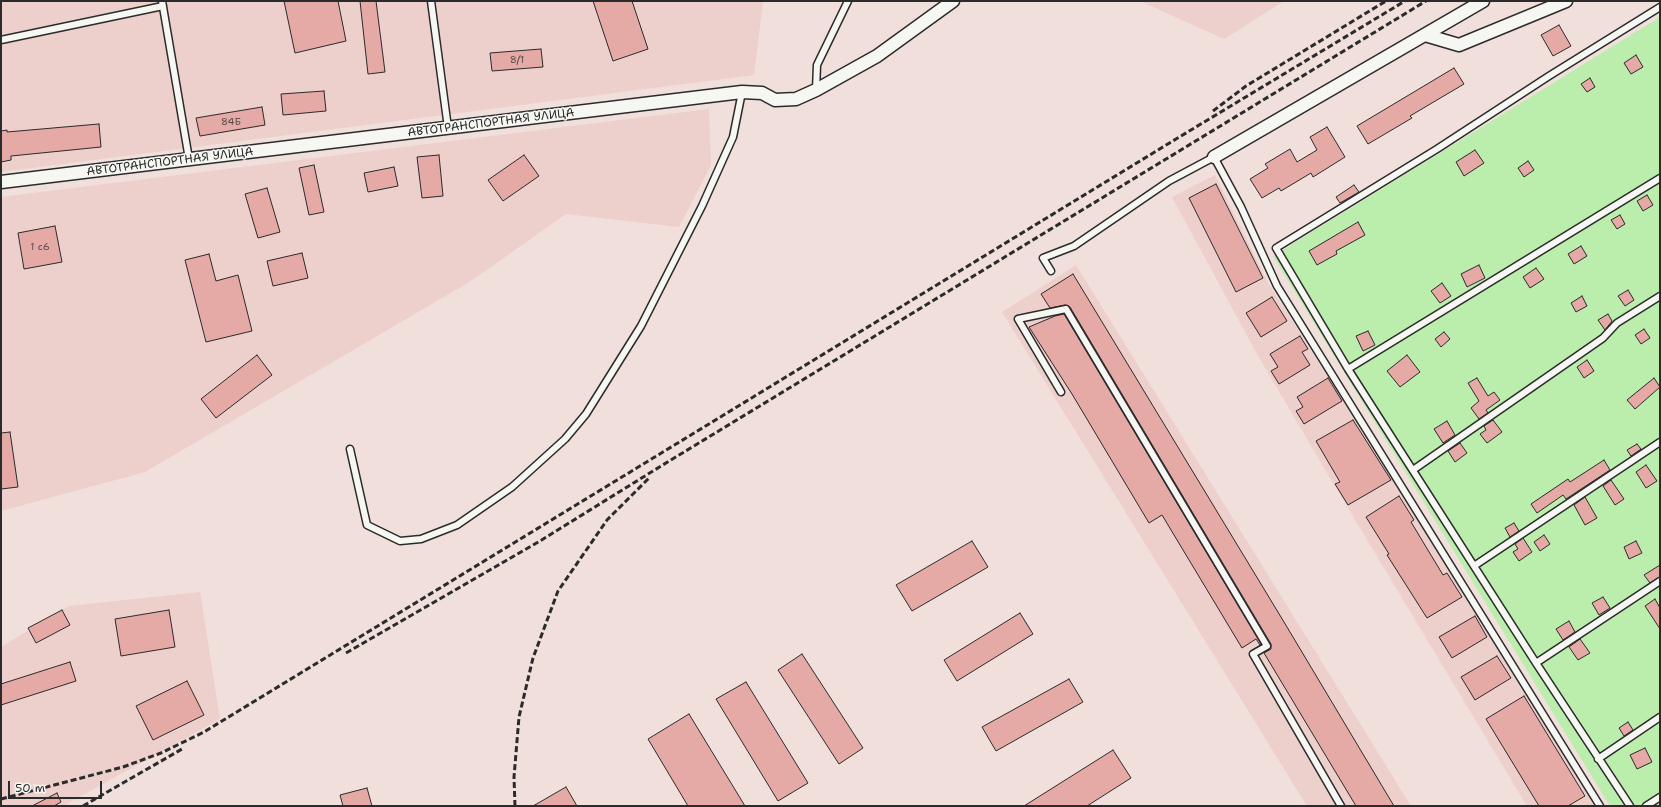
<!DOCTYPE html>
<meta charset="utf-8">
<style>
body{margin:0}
#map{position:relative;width:1661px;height:807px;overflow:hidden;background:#f1dfdb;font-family:"Shantell Sans",sans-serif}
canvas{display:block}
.frame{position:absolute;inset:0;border:2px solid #2b2b2b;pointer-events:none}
.scale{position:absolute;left:8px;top:781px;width:94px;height:18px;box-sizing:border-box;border:2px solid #2b2b2b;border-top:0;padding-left:5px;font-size:12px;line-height:14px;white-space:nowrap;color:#2b2b2b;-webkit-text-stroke:3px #f6f6f2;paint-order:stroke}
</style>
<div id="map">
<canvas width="1661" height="807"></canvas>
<div class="frame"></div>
<div class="scale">50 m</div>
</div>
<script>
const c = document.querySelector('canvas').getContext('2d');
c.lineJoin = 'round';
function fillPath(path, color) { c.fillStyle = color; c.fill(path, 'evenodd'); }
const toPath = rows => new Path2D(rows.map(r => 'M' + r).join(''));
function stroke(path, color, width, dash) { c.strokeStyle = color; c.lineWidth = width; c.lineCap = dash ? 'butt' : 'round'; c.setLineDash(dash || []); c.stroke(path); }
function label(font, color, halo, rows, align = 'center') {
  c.font = font + ' "Shantell Sans",sans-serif'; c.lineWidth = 3; c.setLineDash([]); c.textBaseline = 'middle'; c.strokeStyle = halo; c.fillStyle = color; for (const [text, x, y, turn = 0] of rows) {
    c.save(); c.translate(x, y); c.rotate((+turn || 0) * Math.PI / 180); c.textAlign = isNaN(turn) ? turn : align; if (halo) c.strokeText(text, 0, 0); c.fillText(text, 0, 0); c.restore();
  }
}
fillPath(toPath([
 [1,1,763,1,754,75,1,172],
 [1140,1,1284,1,1224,39],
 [709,109,711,165,679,227,566,214,471,281,145,472,1,511,1,197],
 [1215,175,1268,283,1355,419,1595,806,1527,806,1330,478,1257,354,1172,197],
 [1076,265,1411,806,1307,806,1002,312],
 [200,592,220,719,63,806,1,806,1,647,69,606]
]), '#edcfcb');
fillPath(toPath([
 [1660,17,1660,806,1610,806,1273,256]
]), '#bbedad');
const building = toPath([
 [284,1,338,1,346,41,295,53,284,1],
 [360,1,376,1,385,72,368,74,360,1],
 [593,1,632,1,648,49,613,61,593,1],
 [1559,25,1571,46,1553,56,1541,35,1559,25],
 [541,49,543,67,492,71,490,53,541,49],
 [1636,55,1643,67,1631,74,1624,63,1636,55],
 [1454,68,1464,84,1410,116,1412,118,1368,144,1357,126,1454,68],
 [1590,78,1595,87,1587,92,1581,84,1590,78],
 [324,91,326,111,283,115,281,94,324,91],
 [262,107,265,125,200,136,196,118,262,107],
 [99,124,101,147,11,156,11,160,1,162,1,131,7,130,7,132,99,124],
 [1327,127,1345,157,1313,177,1311,173,1281,191,1279,188,1262,198,1250,179,1268,168,1265,164,1290,149,1297,162,1317,150,1310,137,1327,127],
 [1475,150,1484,163,1464,176,1456,162,1475,150],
 [439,155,443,196,422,198,417,157,439,155],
 [524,155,539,176,503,201,488,180,524,155],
 [1528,161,1534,170,1524,177,1518,168,1528,161],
 [314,165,324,212,309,215,299,168,314,165],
 [394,167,398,186,368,192,364,173,394,167],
 [1216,184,1263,278,1236,292,1189,198,1216,184],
 [1354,185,1359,192,1340,203,1336,197,1354,185],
 [267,188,280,232,258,238,245,194,267,188],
 [1647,195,1653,205,1643,211,1637,201,1647,195],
 [1620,215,1625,224,1617,229,1611,220,1620,215],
 [1358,222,1365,235,1336,251,1337,254,1317,265,1309,251,1358,222],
 [55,226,62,262,24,269,18,233,55,226],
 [1581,246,1587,256,1574,264,1568,254,1581,246],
 [302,253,308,278,273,286,267,261,302,253],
 [209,254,216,281,238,275,252,331,206,342,185,260,209,254],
 [1479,265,1485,278,1467,287,1461,274,1479,265],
 [1536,268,1544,279,1530,288,1523,277,1536,268],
 [1073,274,1284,622,1394,806,1356,806,1264,653,1271,649,1271,644,1070,307,1065,305,1050,308,1041,294,1073,274],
 [1442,283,1451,296,1440,303,1431,291,1442,283],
 [1628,290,1634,300,1625,306,1618,296,1628,290],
 [1582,296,1587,306,1576,312,1571,303,1582,296],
 [1272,297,1287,321,1261,337,1246,313,1272,297],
 [1064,314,1261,644,1260,645,1256,639,1242,648,1162,515,1149,523,1072,394,1029,327,1055,316,1064,314],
 [1608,314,1612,321,1605,330,1598,320,1608,314],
 [1644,329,1650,338,1641,344,1635,335,1644,329],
 [1368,331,1375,345,1363,351,1356,336,1368,331],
 [1444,332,1450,339,1441,347,1435,339,1444,332],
 [1300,336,1308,349,1302,352,1310,365,1279,384,1271,371,1278,367,1270,354,1300,336],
 [257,355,272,375,216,418,201,399,257,355],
 [1407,355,1420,372,1400,387,1387,371,1407,355],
 [1587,360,1594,371,1584,378,1577,367,1587,360],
 [1328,378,1342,401,1304,424,1296,411,1303,407,1297,397,1328,378],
 [1477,378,1488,396,1494,392,1500,400,1486,410,1488,413,1479,419,1471,408,1479,401,1468,383,1477,378],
 [1654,378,1660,387,1635,409,1627,400,1654,378],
 [1353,420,1391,480,1348,505,1335,484,1340,482,1316,441,1353,420],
 [1493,420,1502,432,1487,443,1480,434,1486,430,1484,426,1493,420],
 [1447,421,1455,435,1443,443,1434,429,1447,421],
 [10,432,18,487,1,489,1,433,10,432],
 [1460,443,1467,453,1455,462,1448,451,1460,443],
 [1637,444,1641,449,1631,456,1627,450,1637,444],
 [1604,460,1610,470,1566,499,1563,495,1537,513,1531,504,1568,479,1570,482,1604,460],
 [1646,465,1657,481,1646,488,1636,472,1646,465],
 [1611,480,1624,499,1615,505,1603,486,1611,480],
 [1399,496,1414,520,1411,522,1443,575,1447,573,1462,597,1427,618,1387,555,1389,554,1366,517,1399,496],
 [1585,497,1597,518,1585,525,1574,505,1585,497],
 [1514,523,1519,531,1510,537,1505,528,1514,523],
 [1544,535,1550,544,1540,551,1534,542,1544,535],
 [1523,538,1532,552,1519,561,1513,552,1518,549,1515,544,1523,538],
 [972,541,988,567,912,611,896,585,972,541],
 [1636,541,1642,553,1629,559,1624,547,1636,541],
 [1660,565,1660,577,1650,583,1644,575,1660,565],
 [1603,597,1610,608,1599,615,1592,603,1603,597],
 [1655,599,1660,608,1660,629,1645,606,1655,599],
 [62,610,70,625,36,643,28,628,62,610],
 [169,610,175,647,121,656,115,619,169,610],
 [1020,613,1033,634,957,681,944,660,1020,613],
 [1475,616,1487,637,1452,658,1439,637,1475,616],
 [1569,621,1575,632,1563,640,1556,629,1569,621],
 [1580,639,1590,653,1578,660,1569,647,1580,639],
 [802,654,863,748,839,764,778,670,802,654],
 [1497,656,1511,678,1475,700,1461,677,1497,656],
 [70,662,76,681,1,705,1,684,70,662],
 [1069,679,1083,702,996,751,982,727,1069,679],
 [187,681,204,715,153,740,136,706,187,681],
 [746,682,808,783,778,801,716,699,746,682],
 [1524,696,1585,796,1568,806,1539,806,1486,719,1524,696],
 [689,714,745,806,688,806,648,739,689,714],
 [1628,722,1633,730,1624,736,1619,728,1628,722],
 [1645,748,1652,762,1637,769,1630,755,1645,748],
 [1113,750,1131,778,1087,806,1024,806,1113,750],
 [566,787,577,806,533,806,566,787],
 [367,788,372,806,343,806,340,795,367,788],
 [57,793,61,802,54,806,32,806,57,793]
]);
fillPath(building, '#e5aaa5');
stroke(building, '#2b2b2b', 1);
const lane = toPath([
 [162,1,189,159],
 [431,1,448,128],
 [1,40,163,6],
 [816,90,817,65,848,1],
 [1051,271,1043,258,1074,246,1169,181,1214,157,1241,207,1277,286,1600,806],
 [1348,369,1660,178],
 [1061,392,1018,319,1066,309,1267,646,1253,654,1341,806],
 [350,449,367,525,400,541,421,539,457,525,512,487,565,439,586,414,641,326,702,206,733,137,742,92],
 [1413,470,1603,338,1617,323,1660,296],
 [1474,566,1660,442],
 [1536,663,1660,581],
 [1598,759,1660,717],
 [1630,806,1536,663,1348,369,1276,248,1437,149,1549,76,1660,7],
 [1646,806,1660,797]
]);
const street = toPath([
 [1425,35,1459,45,1566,1],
 [1214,157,1483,1],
 [1,182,742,92,762,93,775,100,796,99,816,90,877,56,953,1]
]);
stroke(lane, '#2b2b2b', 9);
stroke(street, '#2b2b2b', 15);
stroke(lane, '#f6f6f2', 6);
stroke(street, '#f6f6f2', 12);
stroke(toPath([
 [1213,111,1246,86,1386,1],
 [346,653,540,541,661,466,1426,1],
 [1,799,123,767,161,753,204,732,1176,139,1405,1],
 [83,806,182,749],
 [515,806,514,777,519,717,533,658,558,591,607,520,650,477]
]), '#2b2b2b', 3, [6, 3]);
label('10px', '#5a4b4a', null, [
 ["8/1",517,60],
 ["84Б",231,122],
 ["1 с6",40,247]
]);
label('12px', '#2b2b2b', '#f6f6f2', [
 ["АВТОТРАНСПОРТНАЯ УЛИЦА",491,123,-7],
 ["АВТОТРАНСПОРТНАЯ УЛИЦА",170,162,-7]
]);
</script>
